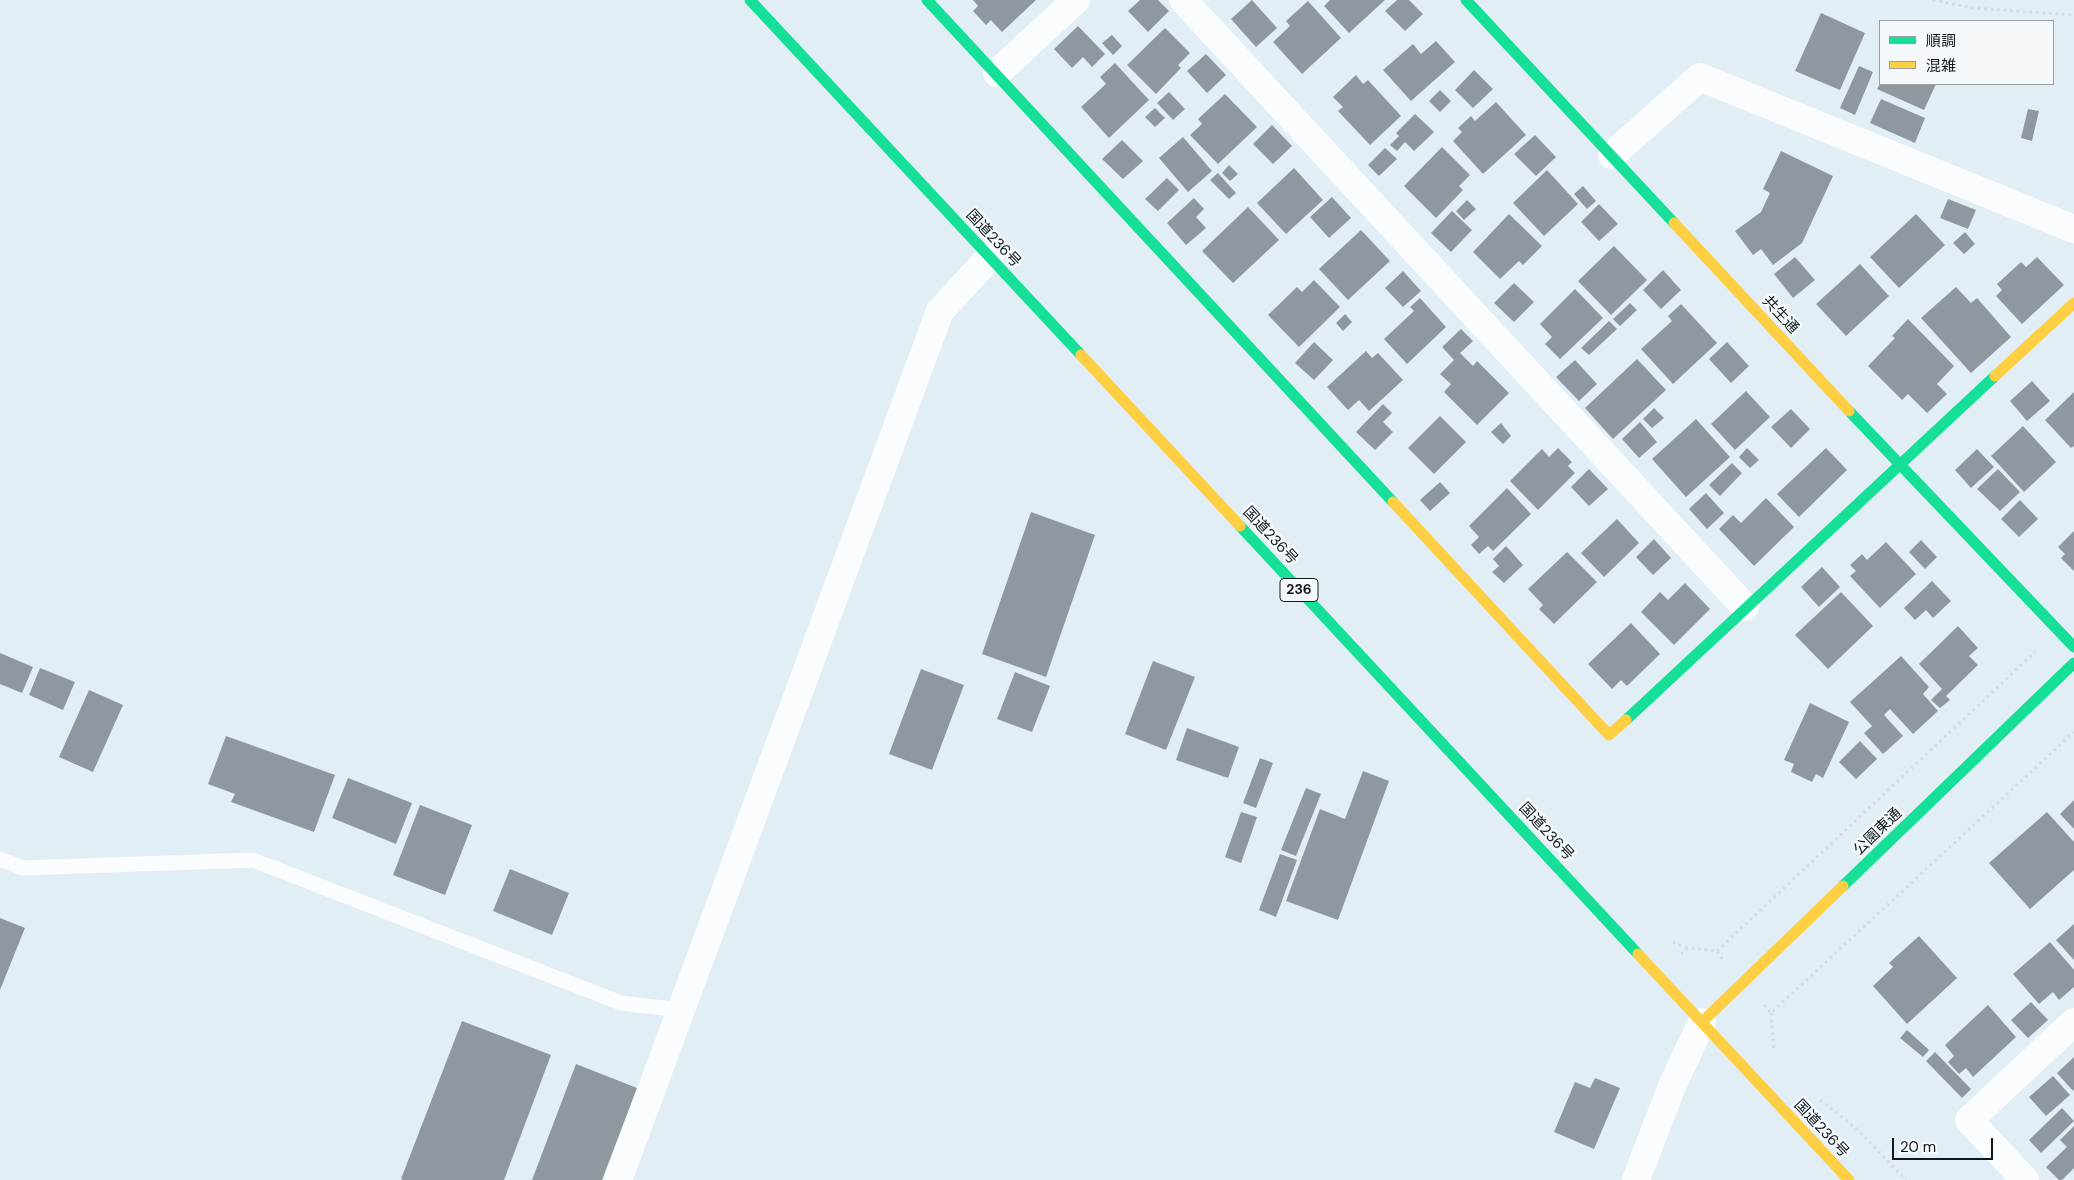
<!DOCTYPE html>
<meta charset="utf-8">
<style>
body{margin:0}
#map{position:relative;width:2074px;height:1180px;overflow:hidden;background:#e2eef5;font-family:"DM Sans","Noto Sans JP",sans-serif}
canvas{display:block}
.legend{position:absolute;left:1879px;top:20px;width:175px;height:65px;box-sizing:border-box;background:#f5f9fc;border:1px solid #9a9fa3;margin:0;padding:6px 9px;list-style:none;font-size:15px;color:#11181d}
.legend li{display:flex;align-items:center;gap:10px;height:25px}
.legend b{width:25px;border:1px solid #9a9fa3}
.scale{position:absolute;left:1892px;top:1138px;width:101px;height:22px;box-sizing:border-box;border:2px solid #11181d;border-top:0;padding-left:6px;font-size:15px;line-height:18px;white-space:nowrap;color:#11181d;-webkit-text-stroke:4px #f5f9fc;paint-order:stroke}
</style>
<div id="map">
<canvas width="2074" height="1180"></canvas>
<ul class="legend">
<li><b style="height:6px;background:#16e098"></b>順調</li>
<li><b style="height:6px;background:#ffcf43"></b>混雑</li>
</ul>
<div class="scale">20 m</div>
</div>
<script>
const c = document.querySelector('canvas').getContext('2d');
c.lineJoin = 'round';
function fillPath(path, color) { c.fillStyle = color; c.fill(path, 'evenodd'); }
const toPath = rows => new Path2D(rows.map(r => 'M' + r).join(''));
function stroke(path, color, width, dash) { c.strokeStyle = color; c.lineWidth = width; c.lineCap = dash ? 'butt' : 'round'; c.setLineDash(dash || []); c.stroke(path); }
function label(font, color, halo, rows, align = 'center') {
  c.font = font + ' "DM Sans","Noto Sans JP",sans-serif'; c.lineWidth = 5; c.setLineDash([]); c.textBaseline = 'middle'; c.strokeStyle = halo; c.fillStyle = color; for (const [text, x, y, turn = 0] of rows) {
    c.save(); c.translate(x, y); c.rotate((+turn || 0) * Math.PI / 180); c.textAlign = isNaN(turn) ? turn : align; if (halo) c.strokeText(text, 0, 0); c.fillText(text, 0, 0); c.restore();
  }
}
fillPath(toPath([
 [973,0,1036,0,1002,32,991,20,986,25,973,11,978,6],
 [1140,0,1158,0,1169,11,1148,32,1128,11],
 [1252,0,1277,28,1256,47,1231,19],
 [1330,0,1385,0,1349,33,1324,6],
 [1397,0,1409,0,1423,14,1405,31,1385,11],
 [1308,1,1341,38,1302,74,1273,42,1290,26,1286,21],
 [1821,13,1865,33,1840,90,1795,71],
 [1078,26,1105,54,1092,67,1083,57,1072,68,1054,49],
 [1165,28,1190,53,1178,65,1181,68,1156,94,1127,65],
 [1112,35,1122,46,1113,55,1102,43],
 [1436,41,1455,62,1411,101,1383,70,1413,44,1421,54],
 [1206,54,1226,75,1207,93,1187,71],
 [1115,63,1149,100,1109,138,1081,107,1106,84,1100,77],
 [1859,66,1873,72,1855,115,1840,108],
 [1474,70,1493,89,1473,108,1455,90],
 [1356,75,1363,84,1368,80,1401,116,1370,145,1338,111,1343,107,1333,97],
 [1880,84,1936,84,1924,110,1877,89],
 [1440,90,1451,101,1440,112,1429,101],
 [1169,92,1185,109,1173,120,1157,103],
 [1225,94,1257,127,1218,164,1190,135,1202,124,1198,119],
 [1881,99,1925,118,1915,143,1870,123],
 [1496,102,1526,135,1483,174,1453,141,1462,132,1458,128,1471,116,1475,121],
 [1155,108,1165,118,1155,127,1145,117],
 [2028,109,2039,111,2032,141,2021,138],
 [1415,114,1434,132,1414,151,1405,142,1397,151,1390,145,1399,136,1396,133],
 [1272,125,1292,146,1273,164,1253,144],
 [1535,135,1556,157,1536,176,1514,154],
 [1183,137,1212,171,1188,192,1159,158],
 [1122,140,1143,161,1123,179,1102,159],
 [1442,147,1470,175,1459,186,1463,190,1436,218,1404,186],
 [1385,148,1397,159,1379,176,1368,165],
 [1781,151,1833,176,1802,243,1773,265,1761,249,1753,255,1735,231,1761,212,1770,193,1763,189],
 [1229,165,1238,174,1230,181,1222,173],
 [1294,168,1323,200,1286,234,1257,203],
 [1547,170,1578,204,1544,236,1513,203],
 [1218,173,1236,193,1229,199,1210,180],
 [1167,178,1179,190,1158,211,1145,199],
 [1583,186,1596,201,1587,209,1574,194],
 [1332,197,1351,218,1329,238,1310,217],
 [1194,198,1204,209,1196,217,1206,228,1186,245,1167,223],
 [1948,199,1976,210,1968,229,1940,218],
 [1467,200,1476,209,1464,220,1456,211],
 [1599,204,1618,224,1599,241,1581,222],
 [1248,207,1279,240,1233,283,1202,251],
 [1452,211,1472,230,1451,252,1431,233],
 [1509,214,1542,246,1523,265,1519,261,1500,279,1473,252],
 [1916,214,1945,245,1899,288,1870,257],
 [1361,230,1390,261,1348,300,1319,269],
 [1965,232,1975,244,1964,254,1953,243],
 [1614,246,1647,280,1611,315,1578,281],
 [1795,257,1815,280,1793,298,1774,274],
 [2037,257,2064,285,2022,324,1996,296,2002,290,1997,284,2021,262,2026,267],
 [1860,264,1889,296,1846,336,1816,304],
 [1663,270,1681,290,1661,309,1643,290],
 [1403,271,1421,291,1403,307,1385,288],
 [1314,280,1340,307,1299,347,1268,315,1297,287,1302,292],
 [1514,283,1534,302,1514,322,1494,303],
 [1956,287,1971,303,1977,298,2011,337,1971,373,1921,318],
 [1575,289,1603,318,1560,359,1545,344,1552,337,1540,324],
 [1420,298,1446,327,1407,364,1384,339,1414,311,1410,307],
 [1630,303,1637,310,1620,326,1613,319],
 [1681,304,1717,343,1673,384,1641,349,1672,321,1668,316],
 [1345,314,1352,322,1343,331,1336,323],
 [1908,319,1954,366,1937,384,1947,394,1927,413,1908,394,1902,400,1868,366,1895,338,1892,336],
 [1609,321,1617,329,1589,355,1581,348],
 [1461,329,1473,341,1460,353,1473,366,1477,361,1509,393,1477,425,1444,392,1451,384,1440,374,1454,360,1442,347],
 [1314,342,1333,360,1314,380,1295,363],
 [1727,342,1749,366,1731,383,1709,359],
 [1366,351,1372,358,1378,353,1403,380,1369,411,1359,400,1348,410,1327,387],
 [1637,359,1666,390,1613,439,1585,408],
 [1575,360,1597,384,1579,401,1556,377],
 [2032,381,2050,401,2027,421,2010,401],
 [1746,391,1770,417,1735,450,1711,424],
 [2074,392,2074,446,2071,448,2045,420],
 [1383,404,1392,413,1383,422,1393,432,1375,450,1356,432],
 [1654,408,1664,418,1652,428,1643,419],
 [1791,409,1810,429,1791,448,1771,427],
 [1440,416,1466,442,1434,474,1408,448],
 [1696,419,1730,457,1686,497,1652,459],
 [1640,422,1657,442,1639,458,1622,439],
 [1501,423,1511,436,1503,444,1491,432],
 [2023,426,2056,462,2024,492,1991,456],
 [1558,448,1572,462,1568,466,1575,473,1538,510,1510,481,1542,449,1549,457],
 [1747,448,1759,460,1750,468,1739,457],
 [1826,448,1847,470,1799,517,1777,494],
 [1977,449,1994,467,1971,488,1955,470],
 [1732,463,1742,473,1720,496,1709,485],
 [1589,469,1608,489,1589,506,1571,487],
 [1998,469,2020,492,2000,511,1977,489],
 [1440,482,1450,493,1430,511,1420,500],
 [1507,488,1531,514,1493,551,1488,546,1479,554,1471,545,1479,537,1469,526],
 [1706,493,1724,513,1707,529,1689,509],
 [1766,498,1794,527,1754,566,1719,529,1733,515,1741,523],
 [2020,500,2038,519,2019,537,2001,519],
 [1031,512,1095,535,1046,677,982,654],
 [1617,519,1639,543,1604,577,1581,553],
 [2074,531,2074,571,2061,558,2065,554,2058,547],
 [1654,539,1671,558,1653,575,1636,557],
 [1921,540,1937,557,1925,569,1909,552],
 [1886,542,1916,574,1880,608,1850,576,1856,571,1850,565,1862,554,1867,560],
 [1506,546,1523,565,1504,583,1492,572,1499,566,1493,559],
 [1567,552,1597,582,1554,624,1539,609,1543,605,1528,589],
 [1822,567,1840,587,1819,607,1801,587],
 [1932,581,1951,601,1933,618,1926,610,1915,620,1904,608],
 [1685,583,1710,609,1674,645,1641,612,1660,592,1668,600],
 [1841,592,1873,626,1828,669,1795,635],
 [1631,623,1660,654,1627,686,1621,680,1612,689,1588,664],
 [1958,626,1978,648,1969,656,1978,665,1946,696,1950,700,1940,708,1931,700,1942,689,1919,664],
 [0,653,33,667,22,693,0,684],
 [1901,656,1929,687,1923,694,1938,711,1913,734,1890,709,1884,715,1903,736,1883,754,1864,733,1872,726,1850,702],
 [1153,661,1195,677,1166,750,1125,734],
 [40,668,75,682,63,710,29,695],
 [921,669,964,685,932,770,889,754],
 [1015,672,1050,686,1032,732,997,719],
 [89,690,123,705,93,772,59,757],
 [1810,703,1849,722,1823,778,1816,774,1812,782,1791,772,1794,764,1784,760],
 [1187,728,1239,747,1228,778,1176,760],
 [226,736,335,775,314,832,231,802,235,794,208,784],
 [1860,741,1877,759,1856,779,1839,762],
 [1260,758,1273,763,1256,808,1243,803],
 [1363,771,1389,781,1338,920,1286,901,1320,809,1345,819],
 [348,778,412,803,396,844,332,818],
 [1306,788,1321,794,1296,856,1281,850],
 [2074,800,2074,829,2060,814],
 [420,805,472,825,445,895,393,875],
 [1241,812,1257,817,1241,863,1225,857],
 [2047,812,2074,842,2074,870,2030,909,1989,863],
 [1280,854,1297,860,1276,917,1259,910],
 [510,869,569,893,552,935,493,911],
 [0,918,25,928,0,990],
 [2074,924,2074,960,2056,940],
 [1919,936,1957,978,1907,1024,1873,986,1893,967,1889,963],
 [2050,942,2074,970,2074,987,2059,1000,2053,992,2039,1004,2013,974],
 [2031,1002,2048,1020,2028,1038,2011,1020],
 [1988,1005,2016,1037,1973,1077,1966,1068,1959,1074,1948,1062,1954,1056,1945,1045],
 [462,1021,551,1055,504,1180,403,1180,401,1179],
 [1907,1030,1929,1050,1923,1057,1900,1038],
 [1935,1052,1971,1089,1962,1098,1926,1061],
 [2074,1057,2074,1089,2073,1091,2057,1073],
 [576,1064,637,1088,602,1180,532,1180],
 [2053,1076,2070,1095,2046,1116,2029,1097],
 [1595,1078,1620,1088,1594,1149,1554,1132,1575,1082,1590,1088],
 [2062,1108,2074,1121,2041,1153,2029,1140],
 [2074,1126,2074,1168,2062,1180,2059,1180,2046,1167,2067,1147,2060,1140]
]), '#8f989e');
stroke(toPath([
 [1933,0,1973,8,2074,15],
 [1673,942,1688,948],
 [1717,951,2035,652],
 [1681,954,1688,948,1717,951,1723,960],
 [1764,1005,1771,1013,2074,732],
 [1771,1013,1774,1052],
 [1820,1100,1857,1129,1906,1180]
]), '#d6dadc', 3, [2.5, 4]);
stroke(toPath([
 [0,859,23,868,253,860,621,1003,681,1010]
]), '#fbfcfe', 15);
stroke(toPath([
 [1183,0,1745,607],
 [997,73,1076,0],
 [1612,155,1700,77,2074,229],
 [618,1180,940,311,990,257],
 [1636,1180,1672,1086,1702,1022],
 [2025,1180,1969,1120,2074,1022]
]), '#fbfcfe', 28);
stroke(toPath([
 [750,0,1081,355],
 [927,0,1393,502],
 [1466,0,1674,223],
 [1849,411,2074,647],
 [1240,526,1638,954],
 [1626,720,1995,376],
 [1843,886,2074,663]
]), '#16e098', 11);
stroke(toPath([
 [1674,223,1849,411],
 [1081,355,1240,526],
 [1995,376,2074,303],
 [1393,502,1609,735,1626,720],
 [1638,954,1849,1180],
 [1702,1022,1843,886]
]), '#ffcf43', 11);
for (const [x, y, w] of [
 [1299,590,38]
]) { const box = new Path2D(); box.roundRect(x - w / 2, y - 11.5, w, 23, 4); c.fillStyle = '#f5f9fc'; c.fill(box); stroke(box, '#11181d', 1); }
label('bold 14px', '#11181d', null, [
 ["236",1299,590]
]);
label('15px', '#11181d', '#f5f9fc', [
 ["国道236号",993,239,47],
 ["共生通",1780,315,47],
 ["国道236号",1270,536,47],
 ["国道236号",1546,832,47],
 ["公園東通",1878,832,-44],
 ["国道236号",1821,1129,47]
]);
</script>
